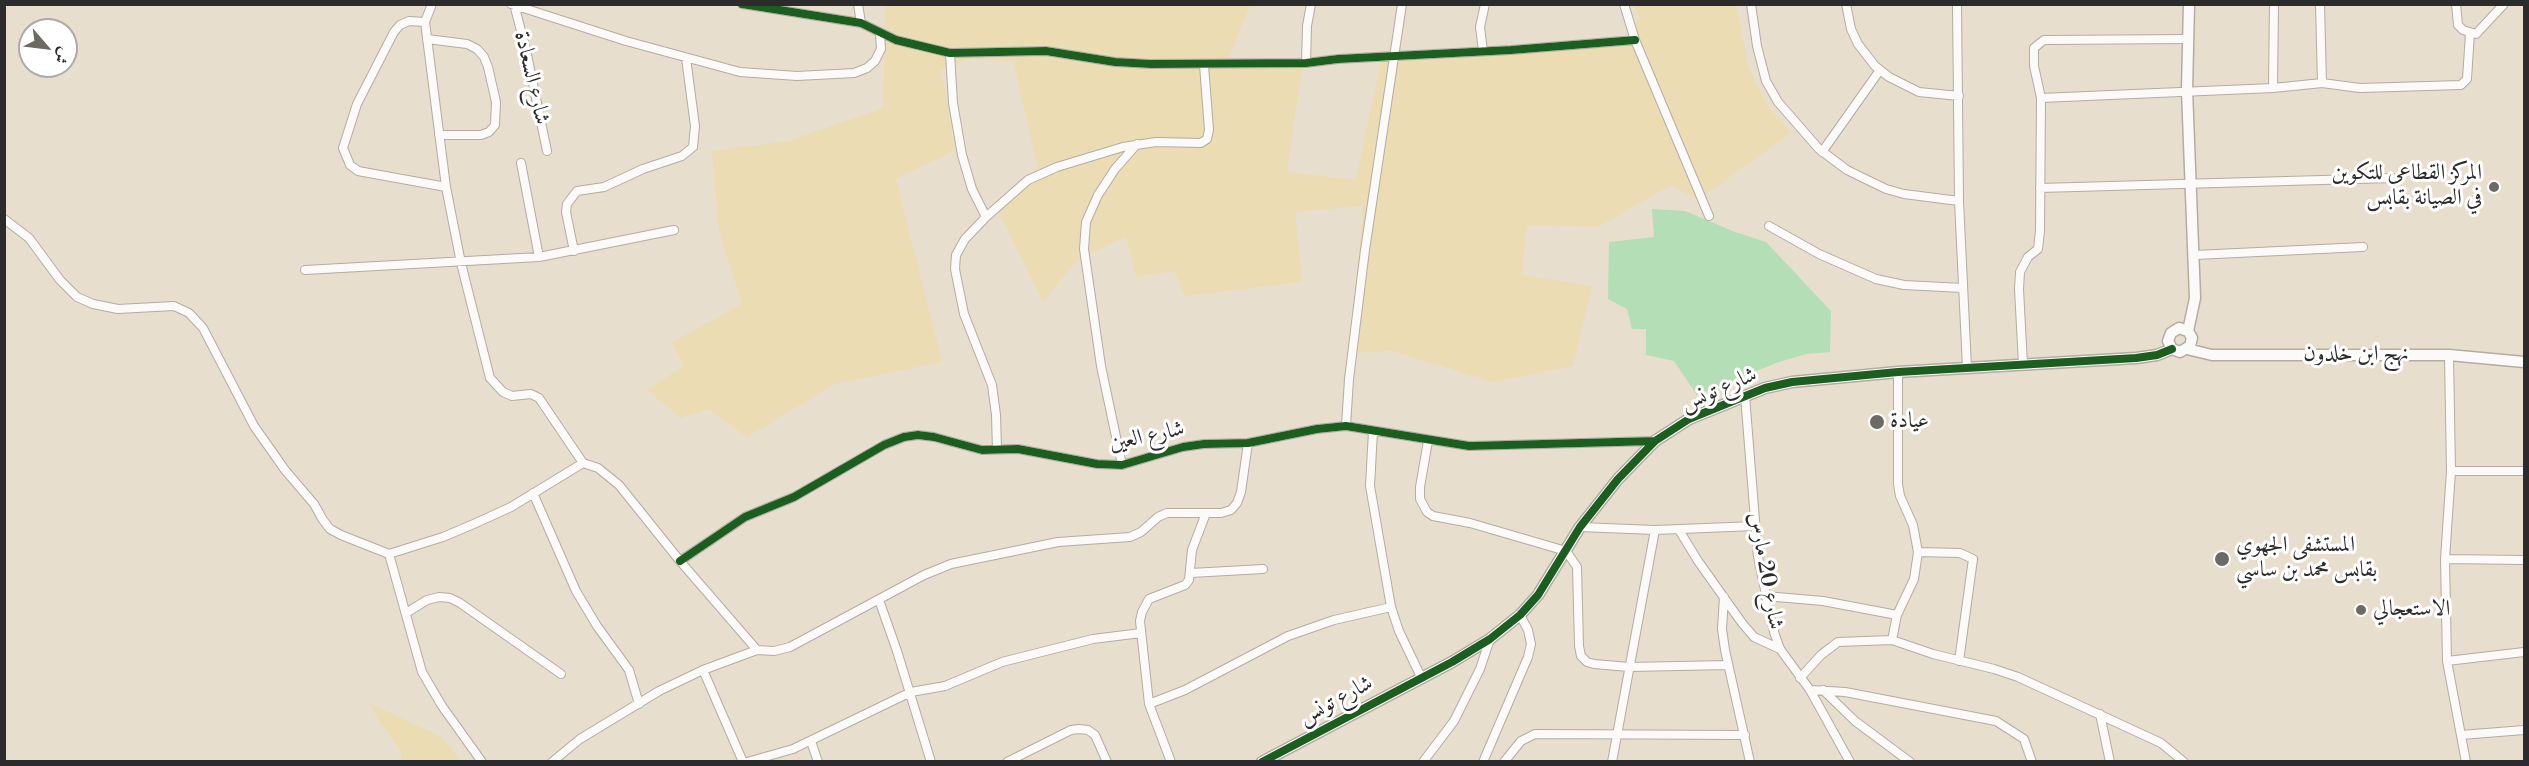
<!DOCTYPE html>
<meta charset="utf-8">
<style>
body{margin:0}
#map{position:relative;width:2529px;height:766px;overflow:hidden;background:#e8dece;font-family:"Libre Bodoni",Amiri,serif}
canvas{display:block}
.frame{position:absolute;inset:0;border:6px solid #2b2b2b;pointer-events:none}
.north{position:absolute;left:18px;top:18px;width:60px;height:60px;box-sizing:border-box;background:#fff;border:2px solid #aaa;border-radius:50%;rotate:118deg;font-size:16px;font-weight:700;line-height:24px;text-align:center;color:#2b2b2b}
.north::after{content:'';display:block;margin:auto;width:21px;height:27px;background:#6d6a64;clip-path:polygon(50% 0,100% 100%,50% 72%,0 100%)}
</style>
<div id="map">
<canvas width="2529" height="766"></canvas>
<div class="frame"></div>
<div class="north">ش</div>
</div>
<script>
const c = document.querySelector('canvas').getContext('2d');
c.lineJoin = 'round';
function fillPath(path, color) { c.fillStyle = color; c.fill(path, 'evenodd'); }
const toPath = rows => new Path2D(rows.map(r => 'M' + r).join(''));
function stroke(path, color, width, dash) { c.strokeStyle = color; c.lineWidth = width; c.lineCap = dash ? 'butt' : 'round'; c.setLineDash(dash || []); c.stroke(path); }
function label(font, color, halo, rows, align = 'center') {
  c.font = font + ' "Libre Bodoni",Amiri,serif'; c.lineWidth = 6; c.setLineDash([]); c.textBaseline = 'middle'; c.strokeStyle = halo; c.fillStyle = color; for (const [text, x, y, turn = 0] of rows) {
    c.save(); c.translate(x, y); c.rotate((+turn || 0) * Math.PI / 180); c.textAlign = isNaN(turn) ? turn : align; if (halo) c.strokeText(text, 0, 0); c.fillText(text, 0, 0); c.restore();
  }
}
fillPath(toPath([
 [1652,209,1685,211,1735,232,1766,242,1831,311,1830,352,1806,354,1776,363,1697,395,1674,361,1646,355,1646,329,1632,329,1627,309,1608,299,1609,242,1654,237]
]), '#b3deb6');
fillPath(toPath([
 [885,5,1250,5,1226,65,1303,60,1287,172,1356,180,1382,57,1622,44,1639,18,1634,5,1736,5,1748,64,1758,88,1770,109,1791,133,1698,200,1671,185,1598,227,1527,225,1522,275,1592,286,1573,366,1493,382,1392,351,1351,353,1363,206,1295,212,1302,282,1184,296,1175,271,1136,277,1126,237,1077,260,1043,302,994,203,1038,167,1013,61,966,59,941,70,956,150,896,179,942,362,835,384,747,437,708,409,681,418,647,390,683,366,672,342,742,304,719,231,712,151,788,141,883,108],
 [369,703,442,737,461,761,401,761,401,751,379,721]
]), '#ebdcb4');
const minor = toPath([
 [432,4,425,22,446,187,461,263,490,378,503,392,512,396,531,394,539,398,583,463,598,468,619,485,680,561,757,650],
 [511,4,626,41,740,72,797,76,854,73,867,68,875,61,881,49,880,34],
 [514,4,526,50,547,151],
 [742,4,861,23,896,40,950,53,1046,51,1115,62,1151,64,1306,63,1338,59,1511,50,1635,40],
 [858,4,861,23],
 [1624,4,1635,40,1709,216],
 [1751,4,1757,46,1766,81,1778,102,1819,149,1847,170,1886,189,1904,194,1959,201],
 [1846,4,1851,29,1858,44,1875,66,1889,77,1919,92,1959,96],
 [1957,4,1959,201,1967,368],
 [2320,4,2322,83],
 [2456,4,2458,25,2463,30,2476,34,2504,4],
 [425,22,409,21,400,25,394,32,357,104,343,148,350,165,358,171,446,187],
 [427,39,467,44,477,49,484,57,488,67,496,102,495,125,489,132,481,135,439,135],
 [1483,51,1480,27,1485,4],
 [950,53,953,103,962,155,972,189,986,217],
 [1306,63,1307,26,1311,4],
 [2273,88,2274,4],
 [2041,98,2273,88,2322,83,2360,88,2461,85,2467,79,2470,33],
 [1822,152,1880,70],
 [521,163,539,257],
 [2040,188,2393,178],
 [4,219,29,238,60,280,77,297,93,304,118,309,174,306,189,313,203,328,254,426,285,470,314,504,323,520,330,529,341,535,389,554,422,672,442,706,482,762],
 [1769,226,1819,254,1876,279,1904,285,1963,288],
 [574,251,566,212,567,204,577,191,604,187,643,169,682,156,693,147,695,126,686,58],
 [2195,255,2363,247],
 [305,270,539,257,674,230],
 [2449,355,2451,471,2445,559,2447,661,2466,762],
 [2023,365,2019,289,2020,272,2028,257,2038,249,2040,231,2041,98,2034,66,2034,48,2044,40,2189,39],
 [1745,396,1758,557,1774,632,1780,649,1810,690,1850,762],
 [1346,426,1349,379,1365,250,1402,4],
 [1373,431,1370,486,1391,607,1399,631,1421,677],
 [1428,441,1420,487,1420,499,1427,512,1433,516,1470,523,1566,551,1577,567,1579,646,1581,656,1587,662,1594,664,1629,667,1728,665],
 [997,450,996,415,992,385,964,314,955,269,956,255,965,239,986,217,1028,180,1057,167,1123,147,1156,142,1201,143,1207,139,1209,130,1204,65],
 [1122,465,1101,366,1084,249,1086,222,1098,195,1115,169,1137,144],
 [2451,471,2524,471],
 [533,493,576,591,597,626,629,670,639,704],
 [1580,527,1655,530],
 [1679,530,1698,561,1742,623,1754,637,1780,649],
 [1918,552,1960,553,1973,559,1959,661],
 [389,554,443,537,476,523,511,507,583,463],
 [2445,559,2524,560],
 [680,561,745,517,794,497,884,445,904,437,918,435,934,437,982,450,1018,449,1097,464,1122,465,1183,447,1204,444,1248,443,1317,429,1346,426,1469,446,1655,441],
 [1191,573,1263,569],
 [1765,596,1823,601,1897,615],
 [1724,597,1722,629,1725,650,1750,762],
 [879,600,897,651,931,762],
 [406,613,427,600,439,597,450,598,460,603,561,674],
 [1892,640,1897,615,1914,579,1918,552,1913,525,1900,496,1898,484,1898,372],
 [2447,661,2524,652],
 [703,670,743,762],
 [1800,678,1821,655,1838,642,1892,640,1933,654,1994,669,2018,677,2161,743,2184,762],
 [1810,690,1845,692,1996,721,2024,739,2032,762],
 [1823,690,1855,721,1910,762],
 [1149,704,1185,690,1288,636,1334,620,1391,607],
 [2100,714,2110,762],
 [2461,735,2524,730],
 [811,741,818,762],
 [552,762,580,739,659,691,703,670,738,657,757,650,774,651,790,647,924,575,951,564,1058,542,1130,537,1141,532,1158,517,1167,513,1221,513,1231,510,1237,503,1241,492,1248,443],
 [747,762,793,749,911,692,945,686,1002,662,1093,639,1141,633],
 [1007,762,1071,730,1079,729,1088,730,1095,735,1107,762],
 [1171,762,1149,704,1140,621,1142,612,1149,599,1185,585,1189,580,1192,550,1206,513],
 [1423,762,1454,721,1480,669,1490,639],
 [1483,762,1528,657,1531,644,1528,630,1520,615],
 [1504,762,1521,741,1535,734,1745,735],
 [1612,762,1655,530,1755,526]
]);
const tertiary = toPath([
 [2188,331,2179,328,2171,333,2168,341,2172,349,2180,352,2190,346,2192,338,2188,331,2195,298,2187,90,2189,4],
 [2187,349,2212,355,2449,355,2524,362],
 [1262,762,1452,662,1490,639,1520,615,1538,595,1580,527,1618,479,1655,441,1689,419,1765,388,1792,382,1898,372,2136,358,2157,355,2172,349]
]);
stroke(minor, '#b3aca3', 10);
stroke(tertiary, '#b3aca3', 13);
stroke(minor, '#fcfaf8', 8);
stroke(tertiary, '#fcfaf8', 10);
stroke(toPath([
 [742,4,861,23,896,40,950,53,1046,51,1115,62,1151,64,1306,63,1338,59,1511,50,1635,40],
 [680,561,745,517,794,497,884,445,904,437,918,435,934,437,982,450,1018,449,1097,464,1122,465,1183,447,1204,444,1248,443,1317,429,1346,426,1469,446,1655,441],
 [1262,762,1452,662,1490,639,1520,615,1538,595,1580,527,1618,479,1655,441,1689,419,1765,388,1792,382,1898,372,2136,358,2157,355,2172,349]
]), '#1b5e20', 8);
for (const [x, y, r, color] of [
 [2494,187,6,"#6d6a64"],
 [1877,422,8,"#6d6a64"],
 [2222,559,8,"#6d6a64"],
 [2361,610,6,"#6d6a64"]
]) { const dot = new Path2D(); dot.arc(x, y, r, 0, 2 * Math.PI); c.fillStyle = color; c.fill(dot); stroke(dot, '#fff', 2); }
label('22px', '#2b2b2b', '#fff', [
 ["شارع السعادة",531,78,77],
 ["نهج ابن خلدون",2356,355],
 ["شارع تونس",1719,390,-23],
 ["شارع العين",1147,437,-12],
 ["شارع 20 مارس",1765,571,80],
 ["شارع تونس",1336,701,-28]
]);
label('22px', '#2b2b2b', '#fff', [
 ["المركز القطاعى للتكوين",2482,174,"right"],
 ["في الصيانة بقابس",2482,199,"right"],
 ["عيادة",1890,422],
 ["المستشفى الجهوي",2236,546],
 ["بقابس محمد بن ساسي",2236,571],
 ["الاستعجالي",2373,610]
], 'left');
</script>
